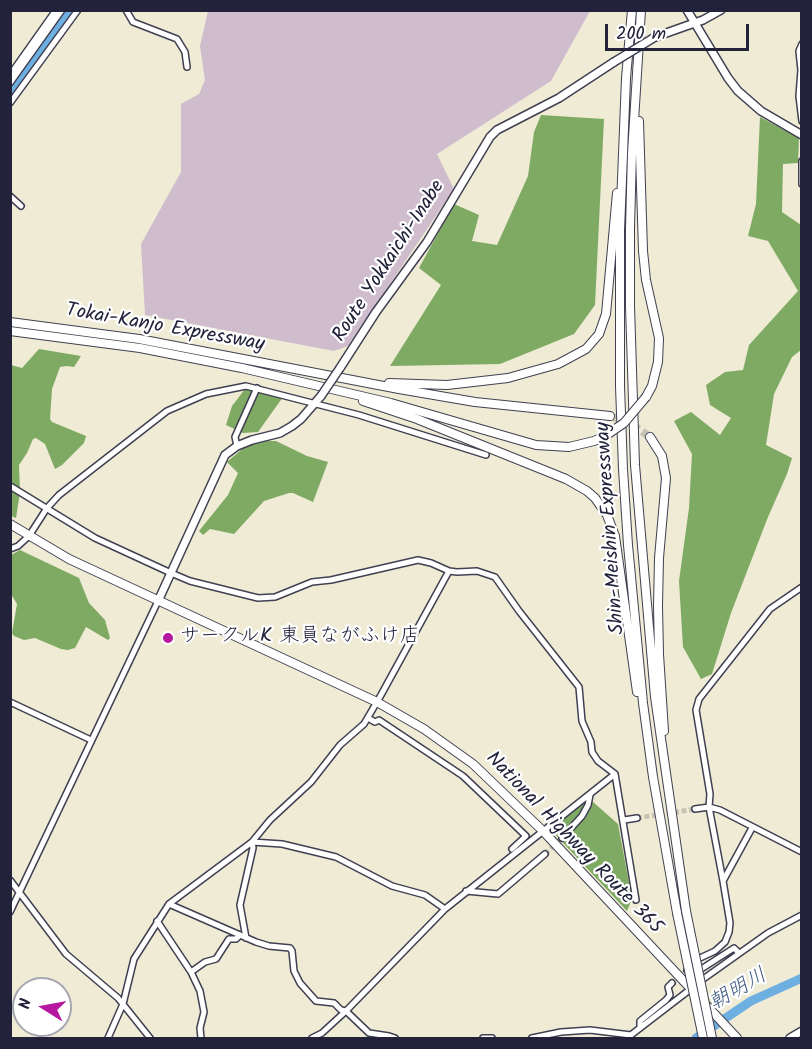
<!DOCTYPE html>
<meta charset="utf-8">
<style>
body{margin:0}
#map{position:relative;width:812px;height:1049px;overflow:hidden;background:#efebd4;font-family:Kalam,sans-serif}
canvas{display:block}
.frame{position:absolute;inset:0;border:12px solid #22223b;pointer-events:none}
.north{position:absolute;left:12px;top:977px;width:60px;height:60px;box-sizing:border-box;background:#fff;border:2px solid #a7a7b1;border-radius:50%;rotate:281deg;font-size:16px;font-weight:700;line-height:24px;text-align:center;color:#22223b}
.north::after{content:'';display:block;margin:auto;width:21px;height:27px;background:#b5179e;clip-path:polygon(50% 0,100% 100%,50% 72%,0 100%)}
.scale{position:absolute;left:605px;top:24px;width:144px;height:27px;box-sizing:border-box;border:3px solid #22223b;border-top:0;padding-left:8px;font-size:18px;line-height:21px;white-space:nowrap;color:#22223b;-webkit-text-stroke:4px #fff;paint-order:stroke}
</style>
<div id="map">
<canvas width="812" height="1049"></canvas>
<div class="frame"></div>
<div class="north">N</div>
<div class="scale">200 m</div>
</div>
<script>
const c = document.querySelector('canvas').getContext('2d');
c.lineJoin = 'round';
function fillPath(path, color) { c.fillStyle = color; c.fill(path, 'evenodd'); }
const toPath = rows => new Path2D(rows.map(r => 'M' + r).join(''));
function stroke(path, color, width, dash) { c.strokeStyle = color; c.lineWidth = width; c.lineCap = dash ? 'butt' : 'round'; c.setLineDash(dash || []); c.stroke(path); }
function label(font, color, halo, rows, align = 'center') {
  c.font = font + ' Kalam,"Klee One",sans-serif'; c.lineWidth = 4.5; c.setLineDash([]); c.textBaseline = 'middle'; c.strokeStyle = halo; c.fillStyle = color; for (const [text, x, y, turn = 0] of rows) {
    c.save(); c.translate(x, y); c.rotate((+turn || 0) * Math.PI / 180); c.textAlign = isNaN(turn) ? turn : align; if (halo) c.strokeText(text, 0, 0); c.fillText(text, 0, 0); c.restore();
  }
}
fillPath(toPath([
 [208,11,208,10,590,11,551,81,437,154,454,189,348,346,334,351,145,315,141,244,181,172,181,104,199,94,205,80,200,46]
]), '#cfbdce');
fillPath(toPath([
 [541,115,604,119,595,305,574,334,500,364,390,366,441,285,419,268,454,204,479,215,472,241,497,245,528,176,534,132],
 [760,117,799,138,798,163,783,164,782,212,801,225,801,350,792,357,774,394,766,445,792,458,787,474,768,517,731,613,712,674,701,679,683,647,679,581,689,508,692,454,674,421,691,412,720,435,731,418,710,405,706,385,725,372,743,370,749,345,798,291,768,241,748,236,756,204],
 [39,349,81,356,74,367,67,366,60,367,52,389,50,419,52,422,86,436,84,443,62,465,55,469,45,444,36,438,33,439,27,453,19,465,20,492,16,518,11,516,11,365,22,368],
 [245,389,283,397,258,432,243,433,226,425,232,406],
 [258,441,276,441,307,456,328,462,313,502,293,493,289,493,264,501,234,534,210,529,203,535,199,531,228,495,238,473,227,462,248,444],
 [20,550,79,578,89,603,105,620,110,638,108,640,86,627,75,648,68,650,61,649,35,638,24,640,14,636,12,633,17,604,11,594,11,555],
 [593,802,618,824,632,899,627,911,550,829,576,806]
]), '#7eaa63');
stroke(toPath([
 [10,93,70,10],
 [696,1038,751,1001,802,978]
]), '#6eafe2', 9);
stroke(toPath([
 [637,818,695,809],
 [545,854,562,838]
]), '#c6c3b5', 5, [5, 2.5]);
stroke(toPath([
 [610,416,630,423,650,437]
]), '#c6c3b5', 8, [8, 4]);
const minor = toPath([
 [126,10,133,22,177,39,185,52,187,67],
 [802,44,799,51,801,70,799,96,802,121],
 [10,75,56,10],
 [10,83,62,10],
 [10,103,78,10],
 [802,161,802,184],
 [10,196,21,206],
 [237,446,235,437,257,388],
 [10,486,95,538,171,573,190,581,258,598,275,597,312,582,331,580,418,560,431,563,449,571,457,572,477,571,495,577,519,611,579,687,582,721,591,742,592,752,598,761,615,774,636,900],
 [10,549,18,546,29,536,47,508,59,495,167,411,206,394,246,386,359,415,486,455],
 [10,702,91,740],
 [368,718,375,722,379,720,463,776,526,836,512,849],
 [695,809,709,807,720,810,802,852],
 [624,820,637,818],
 [562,838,582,816,588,805,590,795],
 [252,842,282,844,336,857,392,886,425,895,445,909],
 [10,880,66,954,118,998,150,1038],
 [723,881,709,807,710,794,696,710,699,699,770,609,802,587],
 [466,891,498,894,545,854],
 [169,904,256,942,269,946,290,948,292,951,294,971,300,983,316,1001,334,1003,341,1010,346,1011,369,1033,389,1036,395,1038],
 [10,912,159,599],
 [157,921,191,972,200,991,204,1012,200,1028,201,1038],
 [246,938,240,905,253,848,252,842],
 [694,962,700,958,715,951,725,942,729,932,730,923,723,881,752,828],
 [687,970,695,973,734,948,739,953],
 [191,972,205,962,216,959,229,939,236,939,240,935],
 [699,982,768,933,802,915],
 [640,1028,640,1021,666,1000,670,995,668,987,672,983],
 [108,1038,123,1004,134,959,169,904,252,842,270,820,311,782,340,745,364,724,381,695,449,571],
 [312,1038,322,1033,346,1011,445,909,615,774],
 [483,1038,492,1038],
 [532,1038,561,1032,590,1030,631,1035],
 [627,1038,692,988]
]);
const major = toPath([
 [687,10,728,78,738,91,761,111,802,135],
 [655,37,703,20,721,10],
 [340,368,376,312,427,242,490,137,497,130,559,98,614,62],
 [159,599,225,455,237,446,252,440,280,433,292,426,301,419,321,396],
 [790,1038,802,1031]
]);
const highway = toPath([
 [632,10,626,78,620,230,620,386,623,469,628,545,643,703,653,777,677,913],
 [641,10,632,153,630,228,630,306,635,465,655,697,686,911],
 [639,121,643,251,646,280,659,338,658,362,652,386,646,397],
 [10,322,139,339,399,389,475,402,610,416],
 [10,331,140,348,242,368,391,403,536,445,569,447,594,441,605,436],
 [389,383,447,385,508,378,558,364,586,349,599,334,606,314,617,193],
 [363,401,417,419,566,479,587,491,595,498,607,515,615,536,637,692],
 [650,437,662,456,666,478,659,558,658,606,659,654,664,731],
 [10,524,69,559,377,702,424,729,473,764,543,831,737,1038]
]);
stroke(minor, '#414052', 8);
stroke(major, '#414052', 10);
stroke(highway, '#414052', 10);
stroke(minor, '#fff', 5);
stroke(major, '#fff', 7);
stroke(highway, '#fff', 8);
const majorBridge = toPath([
 [614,62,655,37],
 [321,396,340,368]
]);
const highwayBridge = toPath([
 [605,436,624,423,646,397],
 [686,911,712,1038],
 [677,913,703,1038]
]);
stroke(majorBridge, '#414052', 10, []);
stroke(highwayBridge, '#414052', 10, []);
stroke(majorBridge, '#fff', 7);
stroke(highwayBridge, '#fff', 8);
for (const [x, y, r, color] of [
 [168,638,6,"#b5179e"]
]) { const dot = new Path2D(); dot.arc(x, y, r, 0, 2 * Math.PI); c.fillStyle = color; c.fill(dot); stroke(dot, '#fff', 2); }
label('20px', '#22223b', '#fff', [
 ["Route Yokkaichi-Inabe",390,262,-57],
 ["Tokai-Kanjo Expressway",165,329,10],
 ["Shin-Meishin Expressway",612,528,-94],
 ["National Highway Route 365",573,844,46]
]);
label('20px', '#22223b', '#fff', [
 ["サークルK 東員ながふけ店",180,638]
], 'left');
label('italic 21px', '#405a7e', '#fff', [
 ["朝明川",739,991,-30]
]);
</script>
